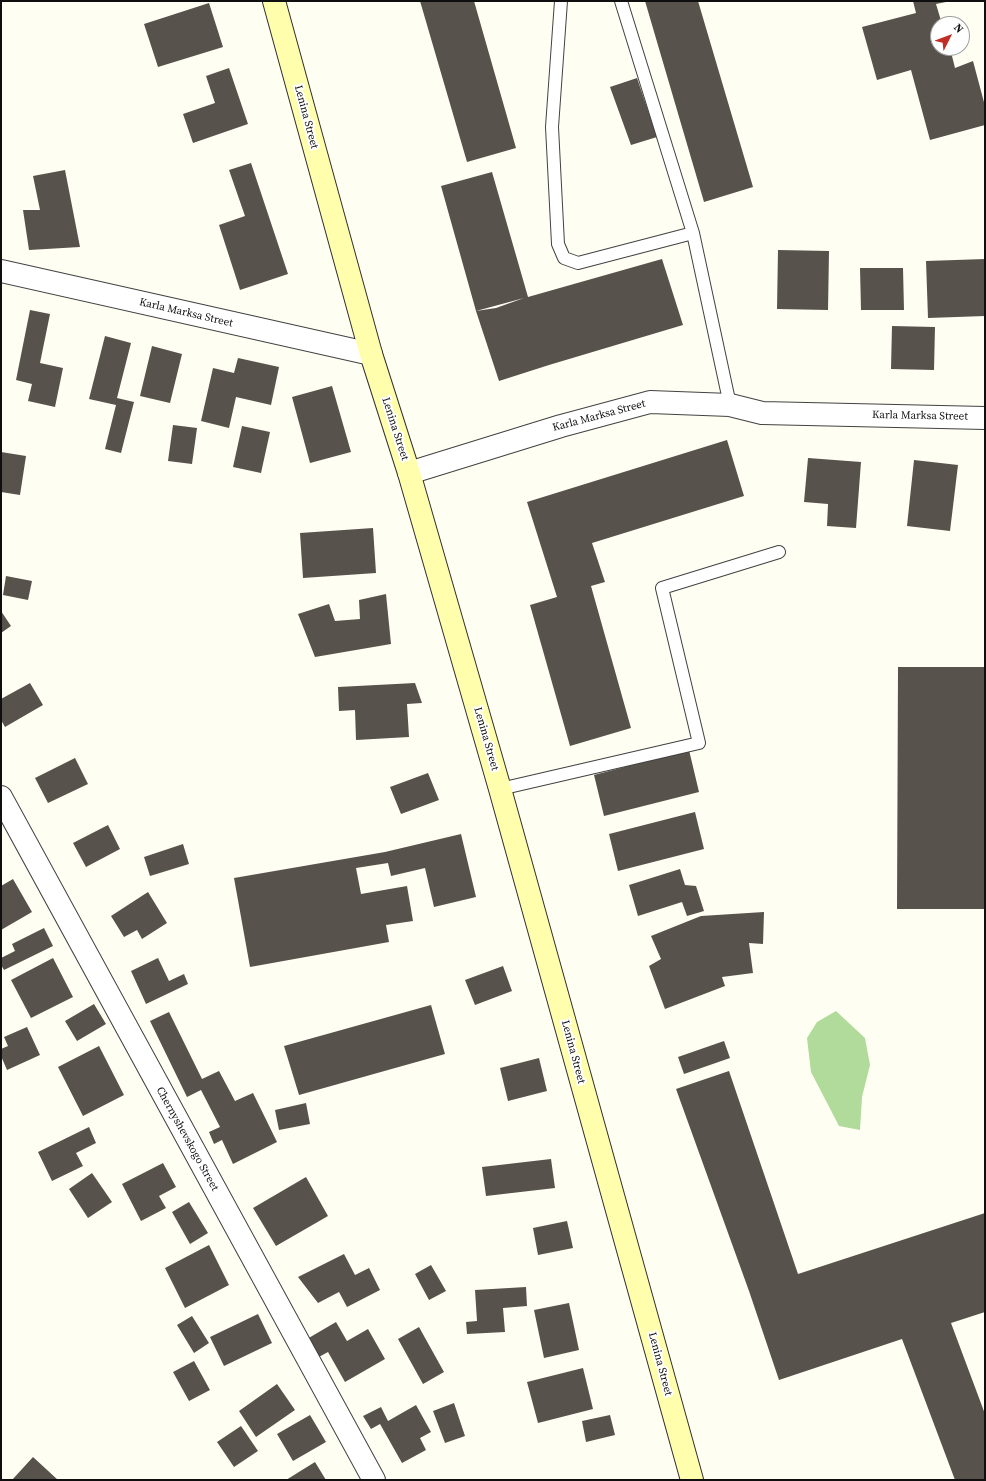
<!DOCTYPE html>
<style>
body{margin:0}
#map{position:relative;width:986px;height:1481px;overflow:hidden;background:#fffef2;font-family:"Source Serif 4",serif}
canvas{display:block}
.frame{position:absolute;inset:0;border:2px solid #0f0f0f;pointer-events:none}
.north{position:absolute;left:930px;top:16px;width:40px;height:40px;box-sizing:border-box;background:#fff;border:1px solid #9f9f9f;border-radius:50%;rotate:48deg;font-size:11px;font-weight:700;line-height:16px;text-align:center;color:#0f0f0f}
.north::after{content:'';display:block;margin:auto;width:14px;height:18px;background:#c12e26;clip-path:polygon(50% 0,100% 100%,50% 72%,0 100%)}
</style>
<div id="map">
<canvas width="986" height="1481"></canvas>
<div class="frame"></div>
<div class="north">N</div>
</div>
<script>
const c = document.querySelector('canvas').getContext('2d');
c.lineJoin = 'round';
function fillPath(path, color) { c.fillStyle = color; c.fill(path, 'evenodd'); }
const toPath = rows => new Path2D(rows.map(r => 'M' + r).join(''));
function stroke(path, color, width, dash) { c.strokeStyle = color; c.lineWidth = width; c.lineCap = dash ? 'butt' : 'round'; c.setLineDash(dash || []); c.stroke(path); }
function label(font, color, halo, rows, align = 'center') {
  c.font = font + ' "Source Serif 4",serif'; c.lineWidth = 4; c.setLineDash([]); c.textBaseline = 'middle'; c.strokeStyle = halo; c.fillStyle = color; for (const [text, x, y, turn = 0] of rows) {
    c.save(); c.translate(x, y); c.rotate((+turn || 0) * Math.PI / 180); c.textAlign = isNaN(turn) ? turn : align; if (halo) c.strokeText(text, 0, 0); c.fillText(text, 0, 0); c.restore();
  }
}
fillPath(toPath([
 [836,1011,865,1038,870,1065,862,1097,860,1130,839,1126,811,1072,807,1038,817,1022]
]), '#b1db9a');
fillPath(toPath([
 [420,1,474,1,516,148,467,162],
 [645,1,698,1,753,187,704,202],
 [913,1,951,1,936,4,942,24,938,24,938,48,950,48,955,68,973,61,985,106,985,125,930,140,911,70,877,80,862,27,916,13],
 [209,3,223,47,158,67,144,24],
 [229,68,248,124,193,143,183,114,215,103,206,76],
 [637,78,657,137,631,145,610,87],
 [251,163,288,274,240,290,219,225,245,216,229,170],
 [65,170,80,247,29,250,23,210,40,210,33,176],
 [492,172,528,297,662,259,683,325,549,365,499,381,476,311,496,308,524,298,476,311,441,186],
 [778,250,829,251,828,310,777,309],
 [985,259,985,316,928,318,926,261],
 [860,268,903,268,904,310,861,310],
 [30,310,50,314,40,363,63,368,55,407,28,401,32,384,16,380],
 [892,326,935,327,934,370,891,369],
 [105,336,131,343,117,398,134,402,121,453,105,449,116,405,89,399],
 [152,346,182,354,170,403,140,396],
 [238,358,279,367,271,405,236,397,229,428,201,421,213,368,234,373],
 [332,386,351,452,310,463,292,397],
 [173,425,197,428,192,464,168,461],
 [242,426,270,432,261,473,233,467],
 [727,440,744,496,592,543,605,582,591,586,631,728,570,746,530,605,557,597,527,502],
 [1,452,26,456,20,495,1,492],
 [808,458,861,462,856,528,827,526,828,504,804,502],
 [914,460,958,465,950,531,907,526],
 [373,528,376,573,303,578,300,533],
 [6,576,32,581,28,600,3,595],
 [386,594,391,644,315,657,298,614,329,604,335,621,360,619,359,600],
 [1,611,11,626,1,633],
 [898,667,985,667,985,909,897,909],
 [30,683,43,705,5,727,1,720,1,699],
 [415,683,422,703,407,704,409,737,356,740,355,710,339,711,338,687],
 [689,750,699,792,604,816,594,775],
 [75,758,88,784,48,803,35,778],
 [428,773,439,800,401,814,390,787],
 [695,812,704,849,618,871,609,834],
 [108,825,120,849,86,867,73,843],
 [461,834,476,897,434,907,425,868,391,876,388,863,356,868,361,894,407,886,413,921,386,925,389,942,250,967,234,878,385,852],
 [183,844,189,864,150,876,144,857],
 [680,869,685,885,696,886,704,911,687,916,682,902,638,916,629,885],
 [13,879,32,912,1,930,1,886],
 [148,892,167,923,142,939,137,930,124,937,111,916],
 [764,912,763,944,749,943,753,973,722,977,725,986,665,1009,649,966,661,959,651,936,701,916],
 [44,928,53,946,4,970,1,965,1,958,15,951,12,944],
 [53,958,73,997,31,1018,11,980],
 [158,958,169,981,184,974,188,984,146,1004,131,971],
 [503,966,512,991,475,1005,465,980],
 [94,1004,106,1024,77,1041,65,1021],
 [431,1005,445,1054,299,1095,284,1046],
 [169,1012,202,1079,219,1071,235,1101,253,1093,277,1142,233,1164,222,1140,214,1144,209,1132,220,1127,201,1090,187,1097,150,1021],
 [27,1027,40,1055,7,1070,1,1056,1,1049,8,1046,4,1037],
 [724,1041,730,1058,684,1074,678,1057],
 [99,1046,124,1095,83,1116,58,1067],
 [539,1058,547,1091,508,1101,500,1068],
 [729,1071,798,1274,985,1213,985,1312,951,1323,985,1414,985,1480,955,1480,902,1339,779,1380,749,1291,676,1089],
 [306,1103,310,1124,279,1130,275,1110],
 [89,1127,96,1143,76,1153,83,1166,52,1181,38,1152],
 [551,1159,555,1188,486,1196,482,1167],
 [163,1163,176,1187,159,1196,166,1208,141,1221,122,1184],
 [92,1173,112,1202,88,1218,69,1189],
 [306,1177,328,1216,276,1246,253,1208],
 [189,1202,208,1233,190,1244,172,1212],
 [567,1221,573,1248,538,1255,533,1228],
 [209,1245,229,1285,185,1308,165,1268],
 [344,1254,355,1275,369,1268,380,1290,347,1307,339,1292,318,1303,298,1277],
 [431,1265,446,1291,429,1300,415,1274],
 [526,1287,527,1306,503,1308,505,1332,467,1334,466,1322,477,1321,475,1290],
 [569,1303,579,1350,544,1358,534,1310],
 [258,1314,272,1343,224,1366,210,1337],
 [192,1316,209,1343,194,1353,177,1325],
 [336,1322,347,1341,368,1329,385,1359,345,1382,328,1352,317,1358,307,1339],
 [419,1327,444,1372,423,1384,398,1339],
 [194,1361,210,1390,189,1401,173,1372],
 [583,1368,593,1409,538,1423,527,1382],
 [277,1384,295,1410,256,1437,239,1411],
 [454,1403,465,1436,445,1443,433,1411],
 [416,1405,431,1432,420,1438,426,1450,402,1463,380,1424,371,1429,363,1416,381,1407,388,1421],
 [310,1415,326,1442,293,1461,277,1434],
 [610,1415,615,1435,586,1442,582,1421],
 [241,1426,258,1451,234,1467,217,1442],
 [33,1457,58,1480,12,1480],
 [315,1462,326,1480,286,1480]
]), '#58524c');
const lane = toPath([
 [561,1,552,127,558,244,564,258,578,263,693,233],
 [621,1,693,233,730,405],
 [500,789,699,743,662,588,779,552]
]);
const street = toPath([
 [1,271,371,354],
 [409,473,561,426,650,402,730,405,762,413,985,418],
 [1,797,374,1480]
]);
const secondary = toPath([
 [274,1,371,354,409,473,500,789,692,1480]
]);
stroke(lane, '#424242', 14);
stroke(street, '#424242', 24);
stroke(secondary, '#313131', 24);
stroke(lane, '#fff', 12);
stroke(street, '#fff', 22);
stroke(secondary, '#fffead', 22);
label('11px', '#0f0f0f', '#fff', [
 ["Lenina Street",306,117,75],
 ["Karla Marksa Street",186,313,13],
 ["Karla Marksa Street",599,416,-15],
 ["Karla Marksa Street",920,416,1],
 ["Lenina Street",395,429,72],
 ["Lenina Street",486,739,74],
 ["Lenina Street",573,1052,75],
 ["Chernyshevskogo Street",187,1139,61],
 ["Lenina Street",660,1364,75]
]);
</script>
